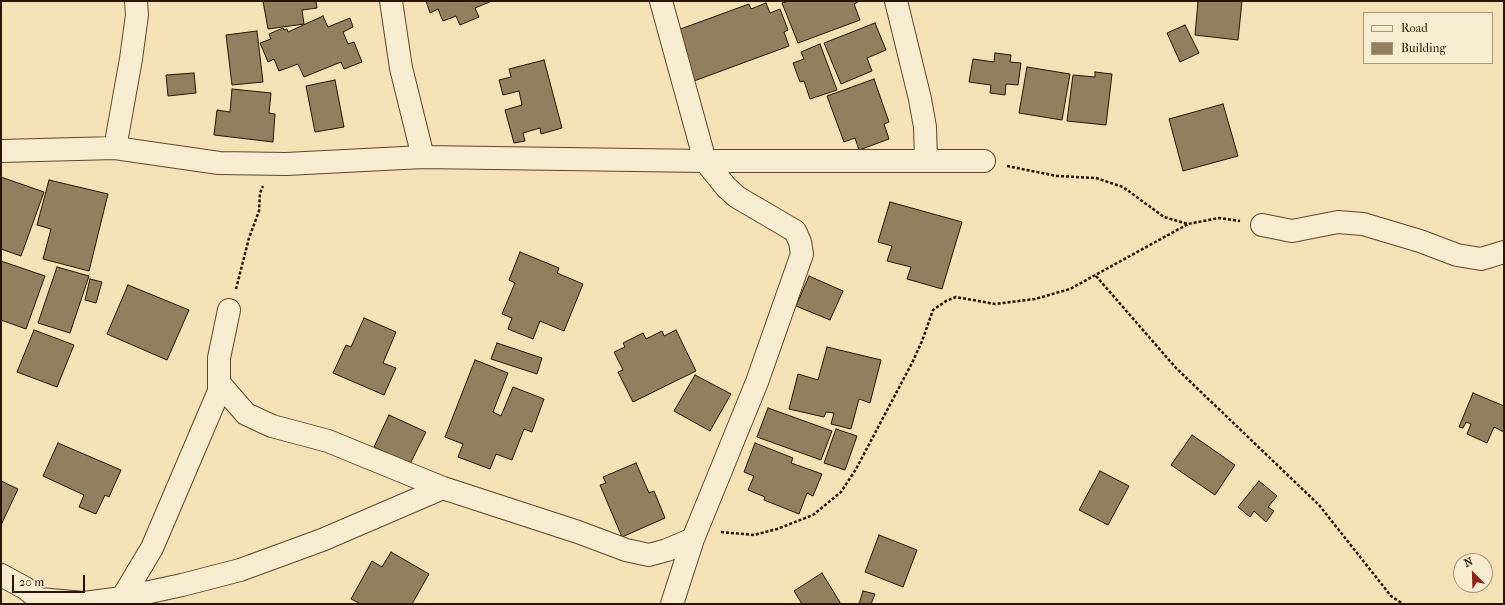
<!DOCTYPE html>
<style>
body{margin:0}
#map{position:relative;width:1505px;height:605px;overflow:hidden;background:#f4e1b6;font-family:"IM FELL French Canon",serif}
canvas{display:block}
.frame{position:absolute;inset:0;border:2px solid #281400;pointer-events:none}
.legend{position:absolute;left:1363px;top:12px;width:130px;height:52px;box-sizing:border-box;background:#f8ecd0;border:1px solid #a5967d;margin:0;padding:5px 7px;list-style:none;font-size:12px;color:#281400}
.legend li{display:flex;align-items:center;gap:8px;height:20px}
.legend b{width:20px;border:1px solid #a5967d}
.north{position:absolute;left:1453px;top:553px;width:40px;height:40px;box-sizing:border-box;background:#f8ecd0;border:1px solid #a5967d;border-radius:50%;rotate:337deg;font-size:11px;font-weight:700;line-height:16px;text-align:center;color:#281400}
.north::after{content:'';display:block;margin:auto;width:14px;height:18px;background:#8f2418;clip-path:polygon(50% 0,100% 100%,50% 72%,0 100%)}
.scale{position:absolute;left:12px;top:575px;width:73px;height:18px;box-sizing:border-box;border:2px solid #281400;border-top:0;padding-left:5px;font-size:12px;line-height:14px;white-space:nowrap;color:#281400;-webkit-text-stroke:3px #f8ecd0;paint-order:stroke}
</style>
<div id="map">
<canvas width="1505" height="605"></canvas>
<div class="frame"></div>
<ul class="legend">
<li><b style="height:5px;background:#f8ecd0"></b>Road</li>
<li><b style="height:11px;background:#927f5f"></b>Building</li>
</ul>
<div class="north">N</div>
<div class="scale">20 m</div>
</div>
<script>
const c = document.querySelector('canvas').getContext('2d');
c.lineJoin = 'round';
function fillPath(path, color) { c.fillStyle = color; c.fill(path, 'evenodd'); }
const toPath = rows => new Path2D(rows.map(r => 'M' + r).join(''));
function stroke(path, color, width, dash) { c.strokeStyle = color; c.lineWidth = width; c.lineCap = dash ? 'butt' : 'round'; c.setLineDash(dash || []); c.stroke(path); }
const building = toPath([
 [263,1,316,1,317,8,302,10,304,24,268,29,263,1],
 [426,1,492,1,475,8,479,17,460,25,456,16,443,21,438,9,430,13,426,1],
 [789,1,858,1,858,2,854,4,860,20,798,43,782,3,789,1],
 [1198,1,1242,1,1238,40,1195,35,1198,1],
 [766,3,770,13,780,9,788,30,784,32,789,46,694,81,675,31,749,4,751,9,766,3],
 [323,16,328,27,350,18,353,27,343,32,348,44,354,42,362,62,344,69,341,62,304,77,298,64,279,71,274,59,268,62,260,43,271,39,269,34,283,28,284,30,287,29,288,32,323,16],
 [875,23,886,50,867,58,872,71,841,84,824,43,875,23],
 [1185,25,1199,53,1180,62,1167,33,1185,25],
 [257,31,263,82,232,85,226,35,257,31],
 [820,44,837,90,810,99,804,81,800,82,793,63,804,59,801,52,820,44],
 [995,53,1011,55,1010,62,1021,63,1018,85,1006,84,1005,95,990,93,991,85,969,82,973,59,994,62,995,53],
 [544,60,562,128,541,134,540,128,523,133,525,141,514,143,505,110,522,105,519,91,503,95,499,80,511,77,509,69,544,60],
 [1027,67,1070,74,1062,120,1019,113,1027,67],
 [1095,72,1112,74,1106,125,1067,121,1073,75,1095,77,1095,72],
 [194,73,196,93,168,96,166,75,194,73],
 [874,79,889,122,884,124,889,139,859,150,855,138,844,142,827,96,874,79],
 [335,80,344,127,315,132,306,86,335,80],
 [232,89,271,93,269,113,275,114,273,142,214,135,217,110,230,112,232,89],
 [1223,104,1238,156,1183,171,1169,119,1223,104],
 [1,177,44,192,21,256,1,249,1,177],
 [49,180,108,194,89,271,43,259,51,229,37,225,49,180],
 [890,202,962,222,942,289,907,279,911,267,887,261,892,246,878,242,890,202],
 [520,252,559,268,557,273,583,284,564,331,540,321,533,339,508,329,512,318,502,314,515,283,509,280,520,252],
 [1,261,45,276,26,329,1,320,1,261],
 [57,267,89,276,70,333,38,323,57,267],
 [809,276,843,291,830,320,796,306,809,276],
 [90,279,102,282,96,303,85,300,90,279],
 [128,285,189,310,167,360,107,334,128,285],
 [364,318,396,332,383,363,396,368,384,395,333,373,346,345,351,347,364,318],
 [34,330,74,345,57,387,17,372,34,330],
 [676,330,696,371,633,402,618,372,623,370,614,352,625,347,623,343,643,333,646,339,662,331,664,336,676,330],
 [497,343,542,358,537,374,491,359,497,343],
 [827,347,881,360,870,403,859,399,851,429,831,424,834,413,826,412,824,417,789,409,798,374,818,380,827,347],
 [475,360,508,373,493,412,501,416,513,387,544,399,532,432,524,429,512,460,496,454,490,469,458,457,463,444,445,437,475,360],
 [695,375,731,394,710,431,674,411,695,375],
 [1473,393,1504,406,1504,432,1494,427,1487,443,1467,434,1471,424,1466,422,1463,428,1459,427,1473,393],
 [768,408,832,431,821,460,757,437,768,408],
 [389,415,426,432,410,464,374,447,389,415],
 [836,429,857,436,845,470,824,463,836,429],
 [1192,435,1235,465,1215,495,1171,465,1192,435],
 [58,443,121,470,109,497,105,495,96,514,79,507,84,495,43,476,58,443],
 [755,443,793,458,791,463,822,474,813,496,807,493,799,514,764,500,765,497,748,490,754,476,744,472,755,443],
 [636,463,649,493,654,491,665,518,622,537,600,485,606,483,603,477,636,463],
 [1100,471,1129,486,1108,525,1079,510,1100,471],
 [1,481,18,489,1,525,1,481],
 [1259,481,1277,496,1268,507,1274,511,1266,522,1254,511,1250,517,1238,507,1259,481],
 [879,535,917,550,903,587,865,572,879,535],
 [391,552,429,574,412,604,361,604,351,599,372,561,382,567,391,552],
 [822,573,841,604,802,604,794,591,822,573],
 [863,591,875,594,871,604,859,604,863,591]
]);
fillPath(building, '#927f5f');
stroke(building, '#281400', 1);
const minor = toPath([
 [391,1,401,68,423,157],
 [661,1,705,161,726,187,737,197,795,231,800,242,802,254,757,382,693,539,672,604],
 [896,1,920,99,925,127,926,161],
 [115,148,131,59,137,15,136,1],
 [1,151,115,148,219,163,286,164,423,157,705,161,984,161],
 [1262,225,1292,231,1338,222,1363,224,1420,241,1457,255,1481,259,1504,252],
 [219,383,246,414,272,426,328,441,443,488,578,532,626,550,649,555,667,550,693,539],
 [1,575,25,588,45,604],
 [122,598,152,548,219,391,219,358,229,310],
 [39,599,84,603,122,598,182,585,240,570,322,540,443,488]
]);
stroke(minor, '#5b472e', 24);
stroke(toPath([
 [1007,166,1057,176,1096,178,1123,187,1164,217,1188,224,1219,218,1240,221],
 [1096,276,1176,368,1319,505,1391,596,1403,604],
 [236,289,249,238,259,211,260,193,263,186],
 [721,532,754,535,777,529,813,515,841,492,856,469,912,363,922,341,933,310,946,301,956,297,995,304,1035,299,1070,289,1188,224]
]), '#281400', 2.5, [3, 2]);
stroke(minor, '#f8ecd0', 22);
</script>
